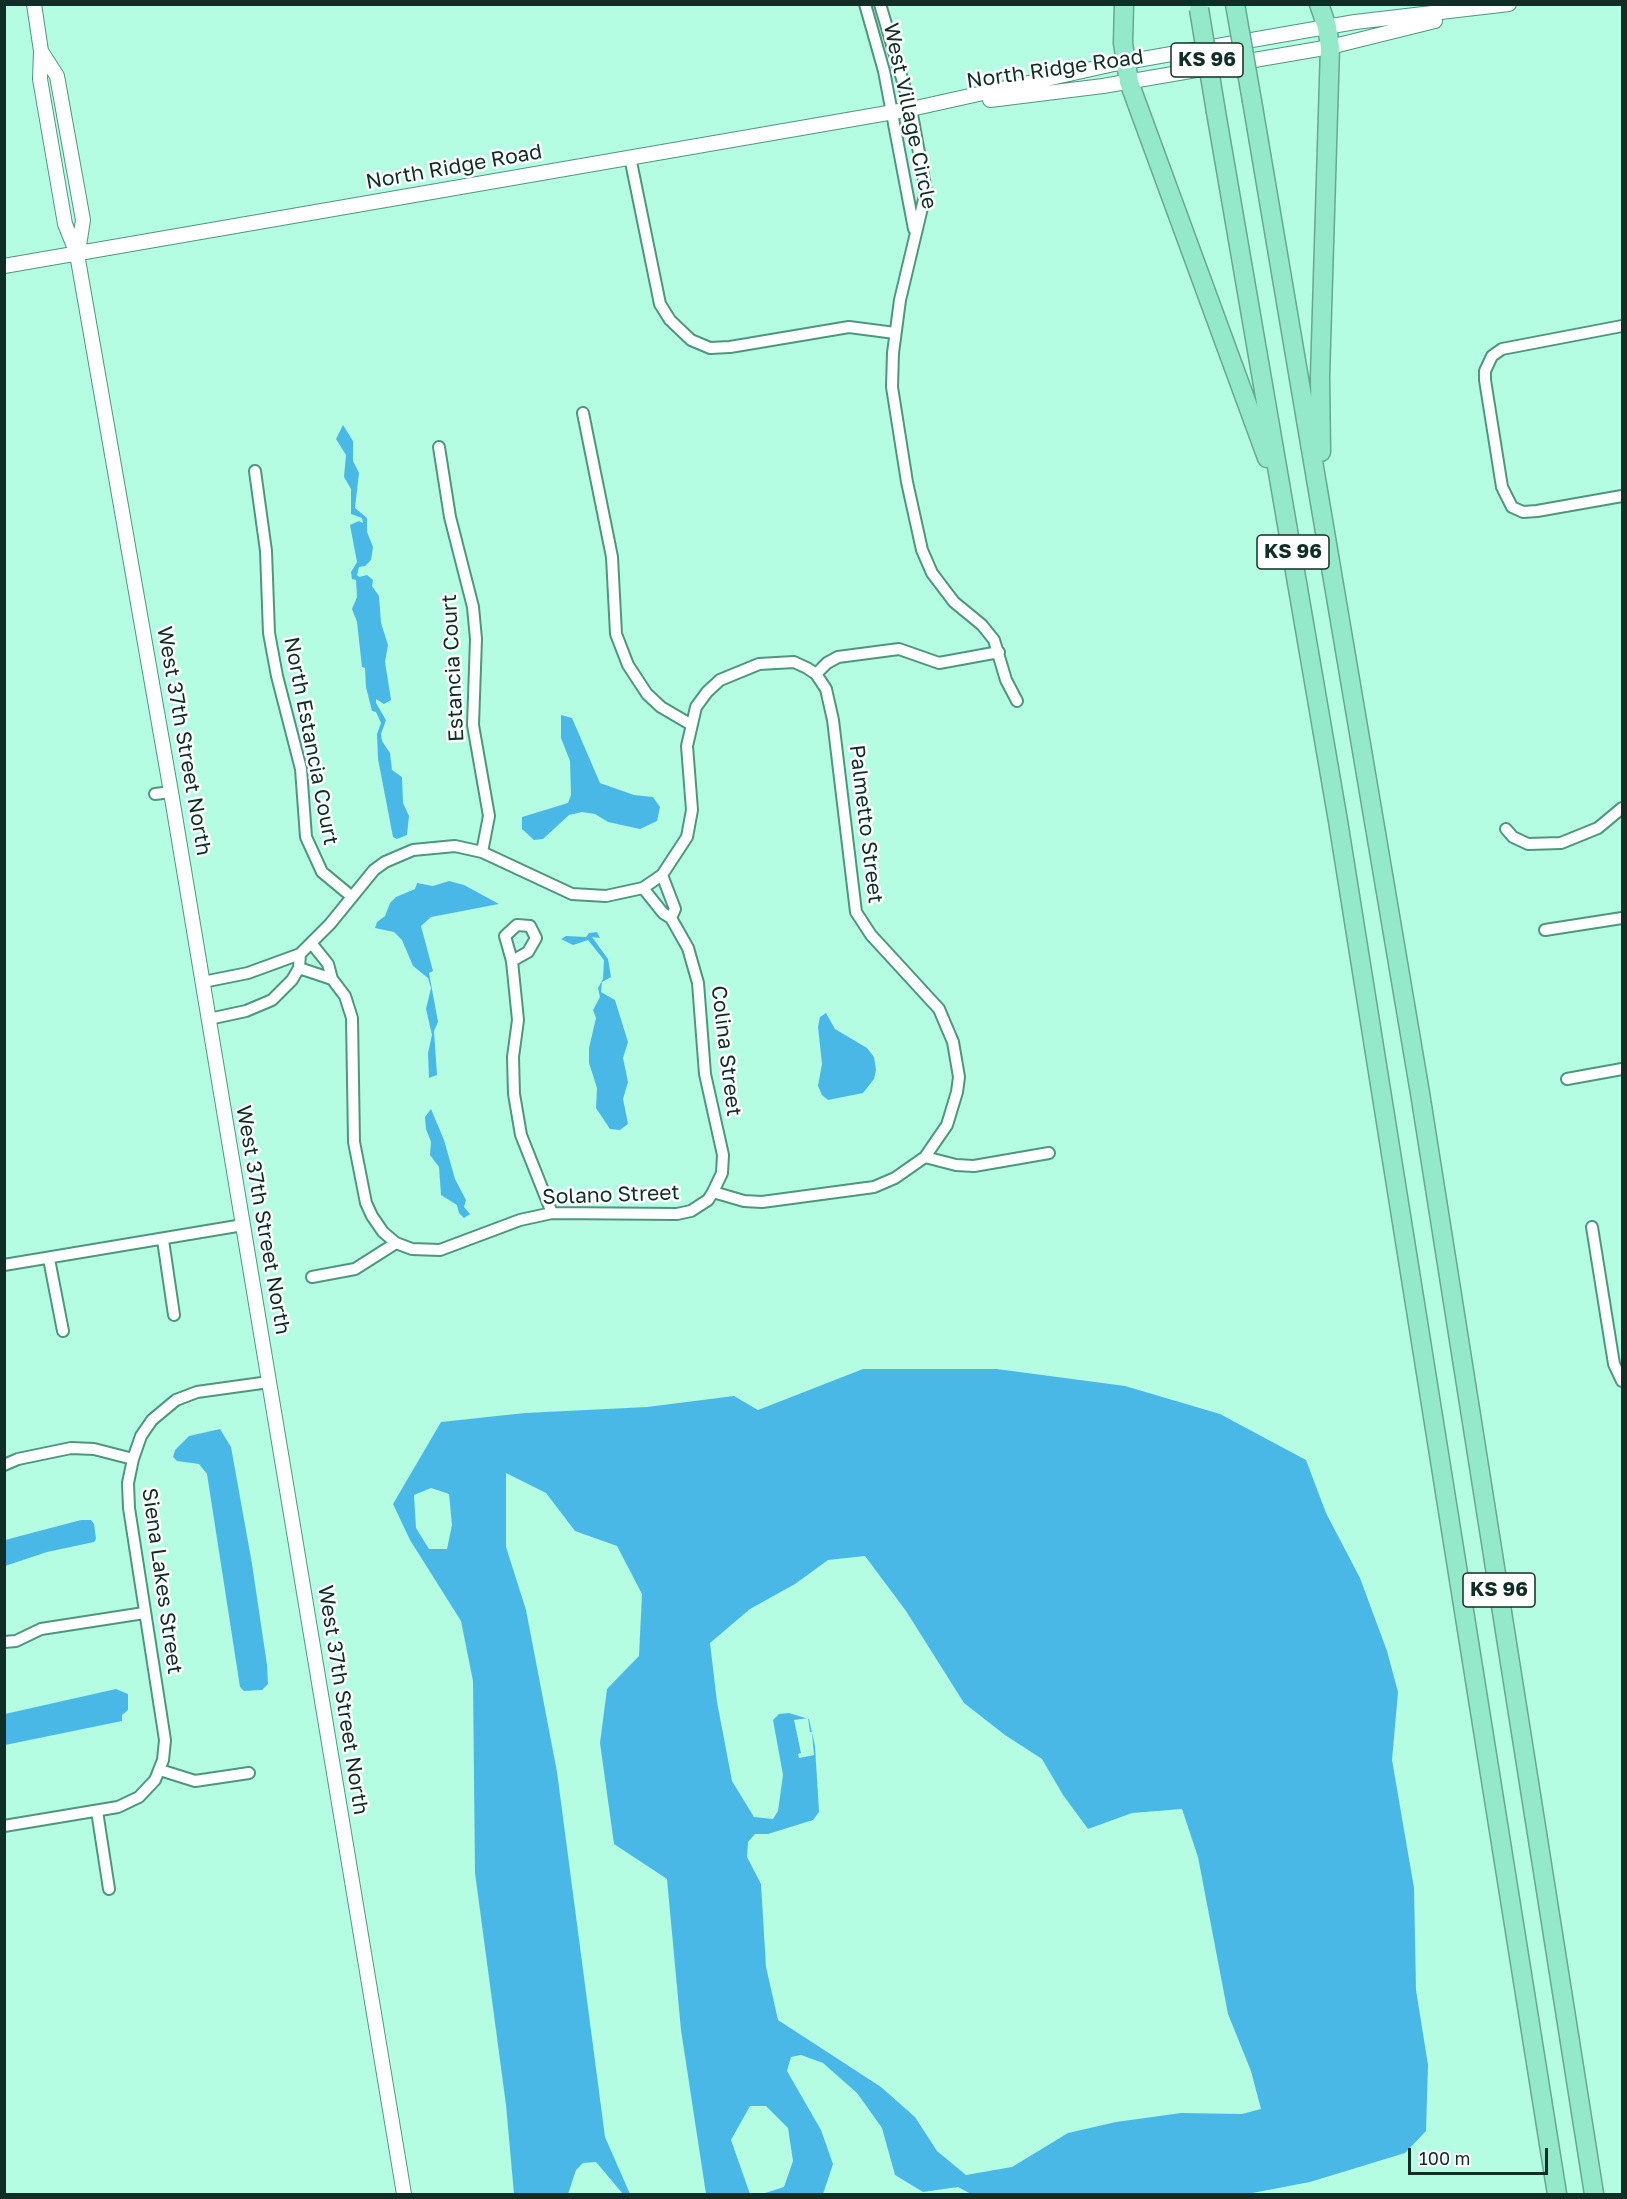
<!DOCTYPE html>
<style>
body{margin:0}
#map{position:relative;width:1627px;height:2199px;overflow:hidden;background:#b4fde2;font-family:"Golos Text",sans-serif}
canvas{display:block}
.frame{position:absolute;inset:0;border:6px solid #102e25;pointer-events:none}
.scale{position:absolute;left:1408px;top:2148px;width:140px;height:27px;box-sizing:border-box;border:3px solid #102e25;border-top:0;padding-left:8px;font-size:18px;line-height:21px;white-space:nowrap;color:#102e25;-webkit-text-stroke:4px #fff;paint-order:stroke}
</style>
<div id="map">
<canvas width="1627" height="2199"></canvas>
<div class="frame"></div>
<div class="scale">100 m</div>
</div>
<script>
const c = document.querySelector('canvas').getContext('2d');
c.lineJoin = 'round';
function fillPath(path, color) { c.fillStyle = color; c.fill(path, 'evenodd'); }
const toPath = rows => new Path2D(rows.map(r => 'M' + r).join(''));
function stroke(path, color, width, dash) { c.strokeStyle = color; c.lineWidth = width; c.lineCap = dash ? 'butt' : 'round'; c.setLineDash(dash || []); c.stroke(path); }
function label(font, color, halo, rows, align = 'center') {
  c.font = font + ' "Golos Text",sans-serif'; c.lineWidth = 5; c.setLineDash([]); c.textBaseline = 'middle'; c.strokeStyle = halo; c.fillStyle = color; for (const [text, x, y, turn = 0] of rows) {
    c.save(); c.translate(x, y); c.rotate((+turn || 0) * Math.PI / 180); c.textAlign = isNaN(turn) ? turn : align; if (halo) c.strokeText(text, 0, 0); c.fillText(text, 0, 0); c.restore();
  }
}
fillPath(toPath([
 [343,425,353,441,353,461,359,473,355,508,367,518,367,532,373,547,371,560,365,566,359,567,357,575,359,577,367,575,373,580,372,586,379,596,381,623,388,645,385,662,391,700,384,704,376,699,376,703,386,720,381,734,382,741,390,753,392,770,402,777,403,803,409,816,407,835,397,839,393,837,378,759,377,734,381,723,376,712,372,711,366,687,365,668,362,667,357,622,352,609,357,597,356,580,352,579,351,572,357,562,350,525,359,521,363,523,362,518,351,514,351,489,344,477,346,455,336,439],
 [561,715,572,718,600,783,634,795,653,797,660,807,657,821,640,829,608,822,595,814,582,812,569,815,543,839,534,840,522,829,522,817,568,803,571,795,570,761,561,738],
 [449,881,464,885,499,904,431,917,421,926,433,971,429,973,438,1022,434,1031,437,1075,429,1078,428,1053,432,1035,426,1009,431,988,428,978,413,966,402,940,394,932,375,928,377,922,385,916,390,903,396,897,415,889,417,883,433,886],
 [597,932,600,938,592,937,608,959,611,977,602,982,601,992,615,1000,628,1042,623,1058,628,1082,623,1099,628,1124,620,1130,610,1129,596,1108,597,1088,589,1063,589,1048,596,1018,593,1010,600,997,598,988,603,979,604,960,588,940,573,945,561,939,566,936,586,937,589,933],
 [826,1013,835,1029,867,1048,874,1057,876,1070,874,1079,863,1093,828,1100,822,1095,818,1086,822,1064,818,1027,820,1017],
 [431,1109,444,1140,455,1179,466,1200,464,1207,470,1214,464,1218,459,1213,457,1205,441,1195,439,1167,430,1155,431,1142,426,1129,425,1117],
 [863,1369,997,1369,1125,1386,1220,1414,1306,1460,1326,1513,1360,1578,1387,1651,1398,1692,1392,1760,1414,1888,1416,1990,1428,2065,1426,2131,1405,2153,1310,2182,1247,2194,971,2194,958,2187,923,2192,895,2175,882,2128,857,2093,823,2063,801,2055,791,2057,787,2071,821,2130,833,2164,823,2194,762,2194,784,2187,793,2161,788,2128,766,2106,750,2106,731,2140,750,2194,706,2194,681,2030,667,1879,614,1844,600,1743,607,1689,639,1656,642,1594,617,1546,575,1531,546,1493,506,1473,506,1547,526,1610,557,1772,605,2137,630,2194,623,2194,596,2162,583,2163,576,2170,568,2194,514,2194,506,2105,475,1873,473,1681,461,1621,410,1540,393,1504,441,1422,525,1413,647,1407,734,1396,758,1410],
 [431,1488,449,1494,452,1525,447,1549,429,1549,416,1528,414,1495],
 [865,1556,906,1611,964,1703,1005,1735,1042,1759,1063,1795,1088,1829,1132,1813,1182,1809,1198,1857,1228,2014,1251,2071,1261,2109,1242,2114,1181,2113,1116,2122,1068,2133,1012,2167,966,2175,937,2151,915,2117,881,2087,778,2020,766,1967,761,1884,747,1857,748,1842,755,1834,768,1834,813,1820,819,1812,815,1746,809,1719,789,1713,779,1714,773,1720,783,1775,778,1811,773,1819,754,1817,732,1781,717,1702,710,1643,750,1609,795,1584,828,1560],
 [220,1429,231,1447,252,1564,267,1665,268,1684,262,1690,244,1691,240,1687,207,1474,199,1464,177,1461,173,1457,175,1450,189,1436],
 [81,1520,91,1520,94,1524,96,1539,94,1542,47,1552,5,1566,5,1540],
 [116,1689,128,1694,128,1710,122,1715,122,1721,5,1745,5,1714]
]), '#49b8e7');
fillPath(toPath([
 [808,1718,810,1732,815,1733,812,1734,814,1755,799,1758,798,1754,801,1753,794,1720]
]), '#b4fde2');
const street = toPath([
 [865,4,884,71,914,229],
 [880,4,911,109,926,191,900,300,893,353,892,387,907,482,922,550,932,573,954,602,982,625,994,640,1006,680,1017,701],
 [630,157,660,304,670,320,691,340,710,348,730,347,849,327,895,333],
 [1622,326,1502,349,1492,356,1485,371,1485,380,1502,487,1512,507,1523,512,1537,511,1622,496],
 [583,413,612,557,616,634,628,665,647,694,661,707,690,724],
 [439,447,450,517,473,607,476,639,473,725,489,816,482,852],
 [255,471,266,551,269,633,277,676,301,769,306,837,322,872,351,896],
 [816,674,827,663,838,657,899,649,939,663,999,652],
 [155,794,171,792],
 [1506,829,1513,837,1528,844,1561,843,1598,828,1622,808],
 [643,888,663,913,671,918,675,909,662,875],
 [1545,930,1622,918],
 [312,944,328,964,332,979,345,996,352,1018,354,1142,366,1203,372,1216,383,1232,396,1243,412,1249,440,1250,520,1220,552,1213,677,1214,691,1211,708,1200,713,1192,722,1173,723,1155,705,1074,698,983,688,948,671,918],
 [512,961,505,936,517,925,530,926,536,938,528,952,512,961,518,1020,513,1057,514,1094,521,1135,552,1213],
 [299,968,332,979],
 [203,982,248,973,300,954,330,924,374,870,385,862,413,850,455,846,482,852,572,894,606,896,643,888,662,875,687,837,692,810,687,746,696,707,707,692,720,680,759,664,794,662,807,668,816,674,826,689,833,720,856,912,871,935,939,1009,953,1042,959,1077,957,1092,947,1125,925,1157,895,1178,874,1187,762,1202,744,1201,713,1192],
 [209,1019,246,1011,272,1000,292,980,299,968,300,954],
 [1567,1079,1622,1069],
 [925,1157,956,1165,974,1166,1049,1153],
 [1592,1227,1614,1364,1622,1381],
 [163,1240,174,1315],
 [49,1259,63,1331],
 [4,1265,243,1225],
 [312,1277,355,1269,396,1243],
 [4,1465,18,1459,71,1448,94,1449,133,1459],
 [4,1642,16,1641,41,1629,144,1613],
 [160,1770,195,1781,249,1773],
 [97,1811,109,1889],
 [4,1826,118,1807,139,1797,155,1780,163,1760,165,1740,129,1508,128,1483,133,1459,141,1436,152,1420,176,1400,197,1392,269,1382]
]);
const secondary = toPath([
 [34,4,41,51,40,79,65,224,77,254,171,792,404,2194],
 [41,51,57,76,83,220,78,252],
 [990,100,1103,86,1330,47,1435,21],
 [4,266,911,109,1114,64,1355,22,1509,4]
]);
const highway = toPath([
 [1124,4,1123,43,1129,82,1267,458],
 [1319,4,1327,27,1330,47,1320,376,1321,452],
 [1252,101,1420,1093,1594,2194],
 [1216,112,1338,821,1557,2194]
]);
stroke(street, '#4f967e', 14);
stroke(secondary, '#4f967e', 16);
stroke(highway, '#66a891', 21);
stroke(street, '#fff', 10);
stroke(secondary, '#fff', 14);
stroke(highway, '#94e9cb', 18);
const highwayBridge = toPath([
 [1235,4,1252,101],
 [1199,9,1216,112]
]);
stroke(highwayBridge, '#66a891', 21, []);
stroke(highwayBridge, '#94e9cb', 18);
for (const [x, y, w] of [
 [1207,60,72],
 [1293,552,72],
 [1499,1590,72]
]) { const box = new Path2D(); box.roundRect(x - w / 2, y - 17, w, 34, 4.5); c.fillStyle = '#fff'; c.fill(box); stroke(box, '#102e25', 1.5); }
label('bold 20px', '#102e25', null, [
 ["KS 96",1207,60],
 ["KS 96",1293,552],
 ["KS 96",1499,1590]
]);
label('21px', '#102e25', '#fff', [
 ["North Ridge Road",1055,69,-8],
 ["West Village Circle",910,116,78],
 ["North Ridge Road",454,167,-10],
 ["Estancia Court",453,668,-93],
 ["West 37th Street North",184,741,80],
 ["North Estancia Court",311,741,79],
 ["Palmetto Street",866,824,83],
 ["Colina Street",726,1051,83],
 ["Solano Street",611,1195,-2],
 ["West 37th Street North",263,1220,80],
 ["Siena Lakes Street",162,1581,82],
 ["West 37th Street North",343,1700,81]
]);
</script>
